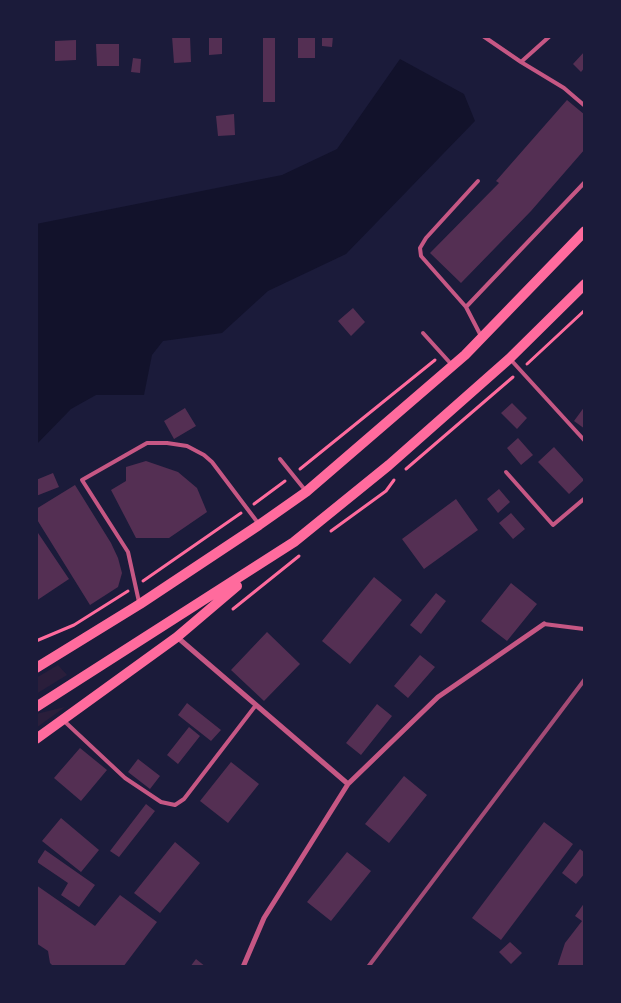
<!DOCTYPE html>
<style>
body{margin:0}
#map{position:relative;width:621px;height:1003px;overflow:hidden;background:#1b1b3a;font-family:Lato,sans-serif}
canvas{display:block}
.frame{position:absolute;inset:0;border:38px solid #1b1b3a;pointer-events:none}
</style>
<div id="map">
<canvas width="621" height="1003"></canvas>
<div class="frame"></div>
</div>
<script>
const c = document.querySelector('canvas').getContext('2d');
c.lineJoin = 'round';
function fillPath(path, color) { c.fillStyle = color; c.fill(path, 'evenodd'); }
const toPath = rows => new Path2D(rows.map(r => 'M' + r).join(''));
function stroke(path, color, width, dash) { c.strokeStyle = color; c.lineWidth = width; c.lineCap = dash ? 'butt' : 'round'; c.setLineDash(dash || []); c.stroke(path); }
fillPath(toPath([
 [58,665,67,675,36,694,36,678],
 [65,707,36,728,36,714]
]), '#2a1e3b');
fillPath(toPath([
 [400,59,464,94,475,121,346,254,268,291,222,333,163,341,152,355,144,395,96,395,71,409,36,445,36,224,282,175,337,149]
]), '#12122b');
fillPath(toPath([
 [172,36,190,36,191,62,174,63],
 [209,36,222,36,222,54,209,55],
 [298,36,315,36,315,58,298,58],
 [322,36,333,36,332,47,322,46],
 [263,38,275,38,275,102,263,102],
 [76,40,76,60,55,61,55,41],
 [96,44,119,44,119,66,97,66],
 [585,51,585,67,581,72,573,64],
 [133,58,141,59,140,73,131,72],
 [567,100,585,115,585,149,531,211,461,283,430,253,499,183,496,181],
 [234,114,235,135,218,136,216,116],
 [353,308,365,322,351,336,338,321],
 [512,403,527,418,517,429,501,413],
 [585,406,585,429,574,421],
 [185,408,196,426,174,439,164,421],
 [518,438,533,455,521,465,507,448],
 [554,447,584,480,569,494,538,462],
 [146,461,178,472,197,488,207,512,169,538,136,538,111,490,126,481,126,467],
 [53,473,59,487,36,496,36,480],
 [75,485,111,543,118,558,122,573,118,587,90,605,36,518,36,509],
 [499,489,510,502,498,513,487,499],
 [456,499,478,530,424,569,402,539],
 [511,513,525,529,513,539,499,523],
 [36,530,69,579,36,601],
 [374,577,402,600,350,664,322,641],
 [511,583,537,604,507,641,481,621],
 [436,593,446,601,421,634,410,625],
 [267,632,300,664,264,701,231,670],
 [420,655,435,667,408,698,394,686],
 [187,703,221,730,211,741,178,715],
 [377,704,392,716,361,755,346,743],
 [189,727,200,736,178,764,167,755],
 [80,748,107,770,81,801,54,778],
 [138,759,160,776,150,789,128,772],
 [231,762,259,784,228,823,200,801],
 [404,776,427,795,389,843,365,824],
 [146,804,155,811,119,857,110,851],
 [61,818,99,850,81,872,42,841],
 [544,822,573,844,501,940,472,918],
 [175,842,200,863,160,913,134,893],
 [580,849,585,853,585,873,576,884,562,873],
 [45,850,95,885,79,907,61,895,68,883,37,862],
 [347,852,371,871,331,921,307,902],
 [36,885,95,926,120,895,157,922,123,967,54,967,50,963,48,951,36,943],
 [585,902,585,967,557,967,565,943,582,921,575,916],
 [510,942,522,953,511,964,499,952],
 [196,959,206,967,190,967]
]), '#542f53');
stroke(toPath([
 [527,364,585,310],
 [300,469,435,360],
 [406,469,513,377],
 [254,504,285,481],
 [331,531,386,491,394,480],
 [143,581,241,513],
 [233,609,299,556],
 [36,641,74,625,128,591]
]), '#ff6b9d', 3);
stroke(toPath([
 [483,36,521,62,564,88,585,106],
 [521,62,550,36],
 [466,307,421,256,420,248,426,238,478,181],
 [423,333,452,365],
 [481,336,466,307,585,182],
 [511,360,585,441],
 [280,459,305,490],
 [506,472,553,525,585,498],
 [139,602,128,552,82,480,147,443,167,443,187,446,204,455,212,462,258,523],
 [544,624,584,629,585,628],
 [63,720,125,778,161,802,175,805,184,799,256,705]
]), '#c65784', 4);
stroke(toPath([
 [177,637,348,784,264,918,243,967],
 [348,784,438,697,544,624]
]), '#c65784', 5);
stroke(toPath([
 [36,668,140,604,259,525,306,492,465,355,585,231],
 [36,707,294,542,389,465,509,359,585,284],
 [36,739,177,637,237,586]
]), '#ff6b9d', 10);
stroke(toPath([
 [368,967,585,679]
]), '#a44b75', 4);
</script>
